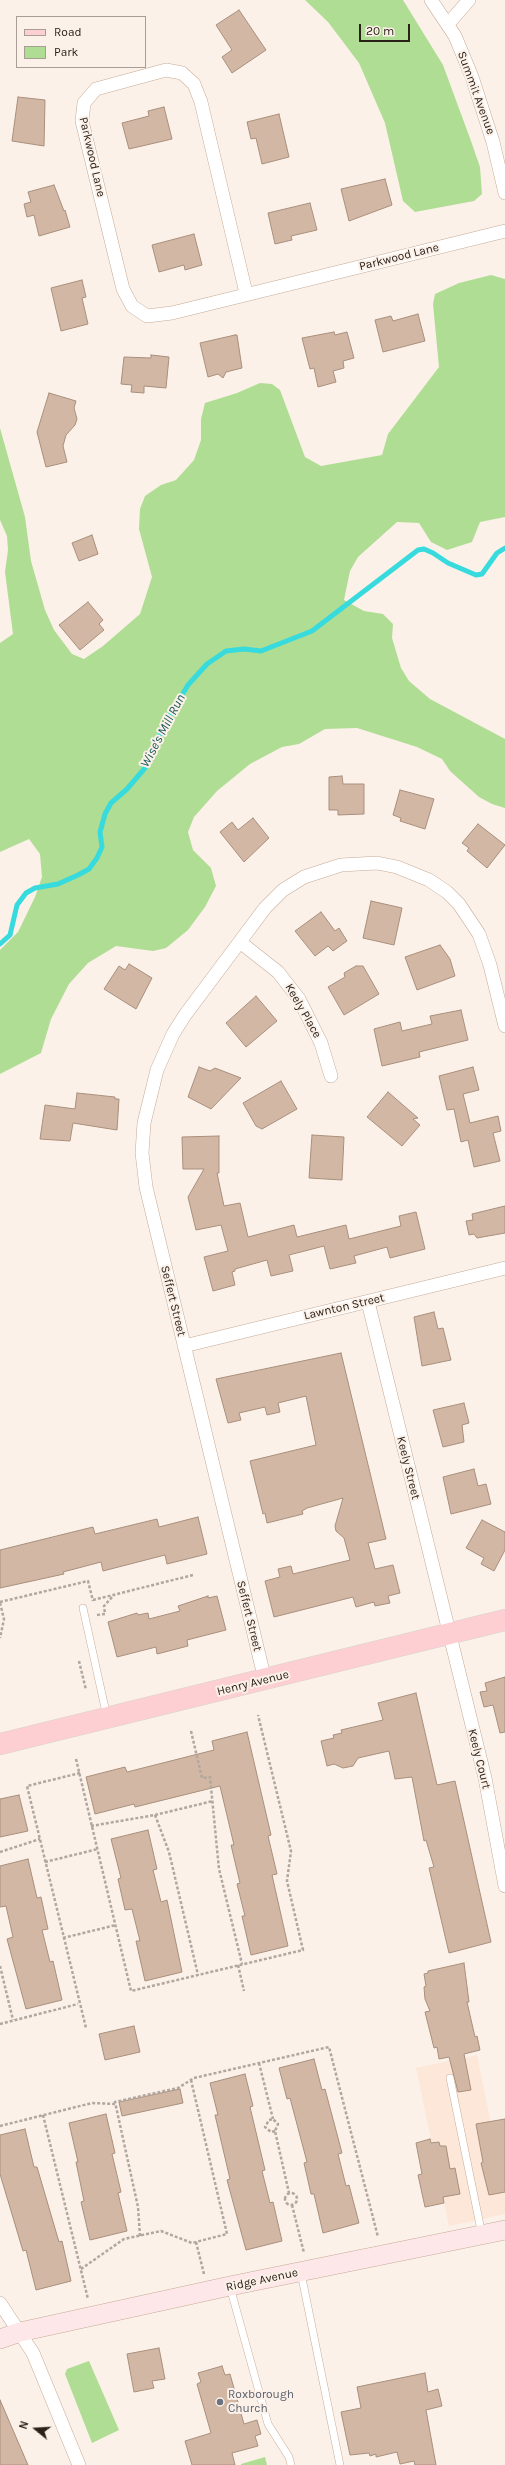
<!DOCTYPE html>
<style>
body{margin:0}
#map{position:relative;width:505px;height:2465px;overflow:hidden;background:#fcf1e9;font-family:Karla,sans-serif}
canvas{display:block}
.legend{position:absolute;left:16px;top:16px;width:130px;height:52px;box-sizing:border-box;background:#fcf1e9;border:1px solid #a89e96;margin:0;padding:5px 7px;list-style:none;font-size:12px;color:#2a2119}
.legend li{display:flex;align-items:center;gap:8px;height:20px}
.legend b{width:20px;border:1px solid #a89e96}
.north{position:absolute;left:16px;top:2409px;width:40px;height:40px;-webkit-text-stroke:3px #fcf1e9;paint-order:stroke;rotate:288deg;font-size:11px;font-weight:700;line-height:16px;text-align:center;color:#2a2119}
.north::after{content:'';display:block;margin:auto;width:14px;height:18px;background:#2a2119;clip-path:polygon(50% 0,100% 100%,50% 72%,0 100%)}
.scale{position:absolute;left:359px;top:24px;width:51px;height:18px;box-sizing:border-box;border:2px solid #2a2119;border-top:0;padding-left:5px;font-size:12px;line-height:14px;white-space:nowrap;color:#2a2119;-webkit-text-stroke:3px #fcf1e9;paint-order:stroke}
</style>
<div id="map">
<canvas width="505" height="2465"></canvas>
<ul class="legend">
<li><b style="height:5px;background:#fdcfd3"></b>Road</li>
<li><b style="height:11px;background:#afdd94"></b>Park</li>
</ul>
<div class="north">N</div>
<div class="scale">20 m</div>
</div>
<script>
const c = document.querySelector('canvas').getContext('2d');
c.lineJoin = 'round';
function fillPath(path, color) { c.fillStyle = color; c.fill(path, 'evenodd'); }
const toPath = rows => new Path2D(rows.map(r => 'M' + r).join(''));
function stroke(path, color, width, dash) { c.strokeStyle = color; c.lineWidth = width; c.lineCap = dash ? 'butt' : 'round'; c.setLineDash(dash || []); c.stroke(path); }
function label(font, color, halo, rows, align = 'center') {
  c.font = font + ' Karla,sans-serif'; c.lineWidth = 4; c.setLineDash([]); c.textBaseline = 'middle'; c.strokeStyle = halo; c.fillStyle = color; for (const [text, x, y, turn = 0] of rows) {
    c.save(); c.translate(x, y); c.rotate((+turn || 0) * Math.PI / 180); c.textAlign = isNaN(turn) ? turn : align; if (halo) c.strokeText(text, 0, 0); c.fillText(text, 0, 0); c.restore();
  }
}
fillPath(toPath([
 [477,2055,505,2192,505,2214,449,2226,416,2068]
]), '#fce7d8');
fillPath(toPath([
 [305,0,403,0,443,65,471,141,480,167,482,194,474,201,415,212,403,201,385,123,359,63,328,22],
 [491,275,505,279,505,517,480,522,472,542,447,550,431,542,419,523,397,522,358,557,350,571,344,600,364,611,383,614,393,624,392,638,401,668,409,681,430,699,505,739,505,808,492,804,479,797,450,771,442,759,417,747,357,728,325,729,299,744,282,747,250,764,217,791,194,817,188,832,193,850,211,868,216,886,205,907,188,930,166,948,153,951,116,946,88,963,69,984,51,1019,41,1053,0,1074,0,950,18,932,35,897,42,877,40,854,29,839,0,852,0,643,13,634,5,572,8,550,7,536,0,520,0,428,25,517,31,561,45,610,54,630,72,654,84,659,103,646,140,614,152,577,139,529,140,509,145,496,161,485,176,480,194,460,201,440,201,419,205,403,237,393,260,383,272,384,280,390,305,457,321,466,382,455,388,434,439,367,433,304,435,294,459,283],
 [89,2361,119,2430,92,2443,65,2374,67,2369],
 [265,2457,267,2465,241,2465,241,2464]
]), '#afdd94');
stroke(toPath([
 [0,944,10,935,17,905,26,893,35,888,58,884,78,875,89,869,97,858,102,847,100,832,105,814,111,803,127,789,145,768,166,722,188,685,207,664,226,651,244,649,261,651,312,631,418,550,424,549,433,553,448,563,476,575,482,574,497,553,505,548]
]), '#37dbdd', 5);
const building = toPath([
 [239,10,266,50,232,73,222,57,232,50,216,25,239,10],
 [18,97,45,100,44,146,12,141,18,97],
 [164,107,172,139,129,149,122,123,149,116,148,111,164,107],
 [279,114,289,157,262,164,256,138,251,139,247,122,279,114],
 [385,179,392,205,349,221,341,189,385,179],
 [54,185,64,211,65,210,70,227,39,236,34,215,27,217,24,204,31,202,28,192,54,185],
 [310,203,317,230,291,236,292,240,275,244,268,213,310,203],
 [194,234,202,265,185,270,184,265,159,272,152,245,194,234],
 [82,280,86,297,82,298,88,324,61,331,51,288,82,280],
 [418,314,425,341,383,352,375,320,391,316,393,321,418,314],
 [334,332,335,335,347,332,354,358,343,361,344,368,333,371,336,382,318,387,314,368,310,369,302,338,334,332],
 [235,335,237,335,242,368,226,372,223,378,218,374,208,377,200,343,235,335],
 [151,355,169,357,166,388,144,386,144,393,131,392,132,385,121,384,124,357,151,358,151,355],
 [49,393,76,401,74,408,77,419,75,425,66,435,63,446,67,462,46,467,37,432,49,393],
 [92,535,98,554,79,561,72,543,92,535],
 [88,602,103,620,99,624,104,630,80,650,59,625,88,602],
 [342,776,343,784,364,784,364,814,338,815,338,810,329,810,329,777,342,776],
 [400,790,434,799,425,829,400,821,401,818,393,815,400,790],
 [253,818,269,838,244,862,220,832,232,822,238,830,253,818],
 [478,824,505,845,487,868,467,851,469,848,462,843,478,824],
 [371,901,402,908,394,945,363,938,371,901],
 [321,912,335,931,339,928,347,941,333,951,328,946,315,956,295,931,321,912],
 [440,945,450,959,455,976,417,990,405,957,440,945],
 [129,964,152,978,136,1009,104,989,119,966,125,970,129,964],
 [356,966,363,966,379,994,344,1015,328,987,345,977,344,973,356,966],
 [256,996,277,1021,246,1047,226,1023,256,996],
 [461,1010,468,1040,419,1052,420,1057,382,1066,374,1029,400,1022,402,1031,432,1024,430,1016,461,1010],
 [199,1067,210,1071,215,1068,241,1078,211,1109,188,1097,199,1067],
 [473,1067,479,1090,463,1094,470,1123,498,1116,501,1131,493,1133,500,1161,474,1167,468,1140,461,1142,454,1109,447,1110,439,1076,473,1067],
 [281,1081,297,1109,262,1129,256,1126,243,1103,281,1081],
 [388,1092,418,1118,413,1119,420,1125,402,1146,367,1117,388,1092],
 [77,1093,115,1097,115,1099,119,1099,117,1130,73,1123,70,1141,40,1139,45,1105,75,1109,77,1093],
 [312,1135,344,1137,342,1180,309,1178,312,1135],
 [219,1136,219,1173,217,1173,224,1206,240,1203,248,1237,294,1225,297,1237,346,1225,349,1239,401,1226,399,1216,416,1212,425,1249,390,1258,387,1247,354,1256,356,1263,330,1269,324,1246,289,1255,293,1271,271,1276,267,1260,235,1269,235,1271,232,1272,235,1285,213,1291,204,1257,228,1251,221,1225,196,1230,188,1197,204,1169,183,1169,182,1137,219,1136],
 [505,1206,505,1233,477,1238,474,1234,469,1235,466,1221,473,1220,472,1214,505,1206],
 [434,1312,438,1329,443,1328,451,1360,422,1366,414,1317,434,1312],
 [341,1353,386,1539,368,1543,375,1569,393,1565,400,1593,388,1596,390,1603,375,1606,374,1602,356,1607,353,1597,274,1617,265,1581,280,1577,278,1569,291,1566,293,1574,350,1560,344,1538,336,1531,335,1526,343,1498,307,1508,302,1511,303,1514,267,1523,265,1513,263,1514,250,1461,316,1445,306,1396,278,1403,280,1412,267,1415,265,1407,239,1413,241,1420,228,1423,216,1379,341,1353],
 [464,1403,469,1423,462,1425,464,1442,443,1447,433,1410,464,1403],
 [474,1469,478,1486,486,1484,491,1504,451,1514,443,1477,474,1469],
 [198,1517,207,1554,167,1564,165,1555,103,1571,101,1562,63,1572,64,1574,0,1588,0,1550,93,1527,95,1534,157,1519,159,1527,198,1517],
 [482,1520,505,1532,505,1550,494,1571,481,1564,484,1558,466,1548,482,1520],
 [208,1596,208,1598,217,1596,226,1630,187,1640,188,1646,157,1654,156,1647,117,1657,108,1622,137,1613,138,1615,148,1613,149,1619,180,1611,178,1606,208,1596],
 [505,1677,505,1732,500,1733,493,1705,484,1707,480,1692,487,1691,485,1683,505,1677],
 [416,1693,437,1785,455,1781,491,1942,449,1953,429,1868,434,1867,426,1840,424,1841,412,1777,395,1779,389,1751,358,1758,353,1766,343,1768,334,1764,327,1766,321,1741,334,1738,333,1735,342,1733,341,1730,383,1720,378,1703,416,1693],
 [247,1732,271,1835,268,1836,277,1874,272,1875,288,1946,251,1955,242,1916,245,1916,237,1884,240,1883,231,1845,234,1845,220,1786,135,1807,134,1804,95,1814,86,1777,125,1767,127,1772,214,1750,212,1741,247,1732],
 [19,1795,28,1831,0,1837,0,1799,19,1795],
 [148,1830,157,1869,153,1870,161,1902,167,1900,182,1972,145,1981,136,1941,140,1941,132,1909,125,1910,118,1879,121,1878,111,1839,148,1830],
 [28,1859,37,1898,41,1897,48,1929,42,1930,50,1962,53,1961,62,2000,26,2009,7,1939,13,1937,6,1906,0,1907,0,1866,28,1859],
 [464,1963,469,2002,467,2002,475,2037,477,2036,480,2050,464,2054,471,2090,458,2092,449,2057,439,2059,437,2047,434,2048,425,2012,430,2011,425,1999,424,1987,426,1986,424,1974,428,1973,428,1971,464,1963],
 [134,2026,140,2052,105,2060,99,2034,134,2026],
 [314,2059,322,2090,325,2089,342,2153,338,2154,346,2186,349,2185,359,2223,323,2233,314,2194,311,2194,304,2163,307,2162,290,2098,287,2099,279,2068,314,2059],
 [245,2074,253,2106,250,2107,265,2170,262,2171,270,2203,273,2202,282,2241,246,2250,227,2180,230,2179,215,2115,218,2115,210,2083,245,2074],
 [180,2089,183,2103,122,2116,119,2102,180,2089],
 [106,2114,115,2153,112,2154,121,2192,118,2193,127,2231,90,2240,81,2202,84,2201,76,2162,78,2162,69,2123,106,2114],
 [505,2119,505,2192,489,2195,481,2163,483,2162,476,2124,505,2119],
 [25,2129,34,2167,37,2167,59,2242,62,2241,71,2281,36,2290,26,2250,23,2251,0,2174,0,2135,25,2129],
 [430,2139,431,2143,439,2142,440,2146,446,2146,450,2169,455,2168,460,2194,443,2197,444,2203,425,2207,418,2175,422,2174,416,2143,430,2139],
 [159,2348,165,2379,152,2381,154,2388,134,2392,127,2354,159,2348],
 [222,2366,225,2375,230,2374,244,2424,257,2420,261,2434,255,2436,258,2446,232,2453,235,2465,192,2465,185,2441,211,2433,197,2384,201,2382,198,2373,222,2366],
 [425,2373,428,2392,438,2389,442,2406,426,2410,436,2465,415,2465,414,2461,400,2464,397,2452,376,2457,376,2454,370,2456,369,2453,350,2455,341,2412,361,2408,357,2387,425,2373],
 [0,2400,28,2465,0,2465,0,2400]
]);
fillPath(building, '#d2b8a4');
stroke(building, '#a88f7c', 1);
const lane = toPath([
 [83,1608,107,1717],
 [450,2078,482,2235],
 [301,2273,340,2465],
 [230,2287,268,2424,289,2457,291,2465]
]);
const street = toPath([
 [431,0,455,36,472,77,493,142,505,193],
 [448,24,469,0],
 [246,293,201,102,194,84,182,73,166,70,96,89,84,103,82,121,123,289,132,306,147,316,172,313,505,231],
 [240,942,278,972,299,999,321,1043,331,1076],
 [368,1302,485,1778,505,1886],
 [184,1346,505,1268],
 [265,1680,146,1187,142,1153,144,1123,157,1070,173,1034,185,1015,265,908,283,890,304,877,341,865,377,863,397,867,429,880,447,892,459,904,479,934,490,965,505,1026],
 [0,2303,33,2353,79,2465]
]);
const secondary = toPath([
 [0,2339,20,2332,230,2286,505,2230]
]);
const primary = toPath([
 [0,1744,505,1620]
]);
stroke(lane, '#c5ab97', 8);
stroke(street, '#c5ab97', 14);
stroke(secondary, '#c5ab97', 20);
stroke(primary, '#d4d3d1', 22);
stroke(toPath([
 [93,1600,193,1575],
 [0,1602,88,1581,93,1601],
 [0,1603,4,1619,0,1638],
 [97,1615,105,1614,104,1606,114,1595],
 [79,1661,86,1690],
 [191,1731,202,1778,210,1777,219,1869,242,1964],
 [76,1759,131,1991,303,1950,287,1881,291,1851,258,1715],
 [80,1773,27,1786,86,2028],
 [155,1815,169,1852,198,1975],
 [91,1826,155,1815,213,1801],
 [0,1852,40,1839],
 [45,1862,98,1849],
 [63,1938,116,1925],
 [238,1965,244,1991],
 [0,1966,13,2020],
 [0,2024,78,2004],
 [259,2063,273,2119],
 [43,2115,88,2299],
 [0,2126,92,2103,115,2104],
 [275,2131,271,2132,265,2127,269,2120,273,2119,278,2124,275,2131,289,2193],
 '285 2199a6 6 0 1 1 12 0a6 6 0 1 1-12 0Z',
 [292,2205,304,2253],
 [140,2236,138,2207,115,2102,178,2088,194,2078,329,2047,378,2237],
 [196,2242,204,2274],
 [81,2269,124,2239,161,2231,192,2243,227,2234,191,2080]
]), '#b1a79f', 2.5, [3, 2]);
stroke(lane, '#fff', 7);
stroke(street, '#fff', 13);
stroke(secondary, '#fee7e9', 19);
stroke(primary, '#fdcfd3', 21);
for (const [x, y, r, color] of [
 [220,2402,4,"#6b7280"]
]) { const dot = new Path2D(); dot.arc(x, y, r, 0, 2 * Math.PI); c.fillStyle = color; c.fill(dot); stroke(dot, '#fcf1e9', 1.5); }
label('12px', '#2a2119', '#fcf1e9', [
 ["Summit Avenue",476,93,70],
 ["Parkwood Lane",92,157,77],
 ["Parkwood Lane",399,257,-14],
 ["Keely Place",303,1011,60],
 ["Seffert Street",173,1301,76],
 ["Lawnton Street",344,1307,-13],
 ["Keely Street",408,1468,76],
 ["Seffert Street",249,1616,76],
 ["Henry Avenue",253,1683,-14],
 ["Keely Court",479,1759,76],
 ["Ridge Avenue",262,2280,-12]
]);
label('12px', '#5b616d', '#fcf1e9', [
 ["Roxborough",228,2395],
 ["Church",228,2409]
], 'left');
label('italic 13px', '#165858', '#fcf1e9', [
 ["Wise's Mill Run",163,731,-62]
]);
</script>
